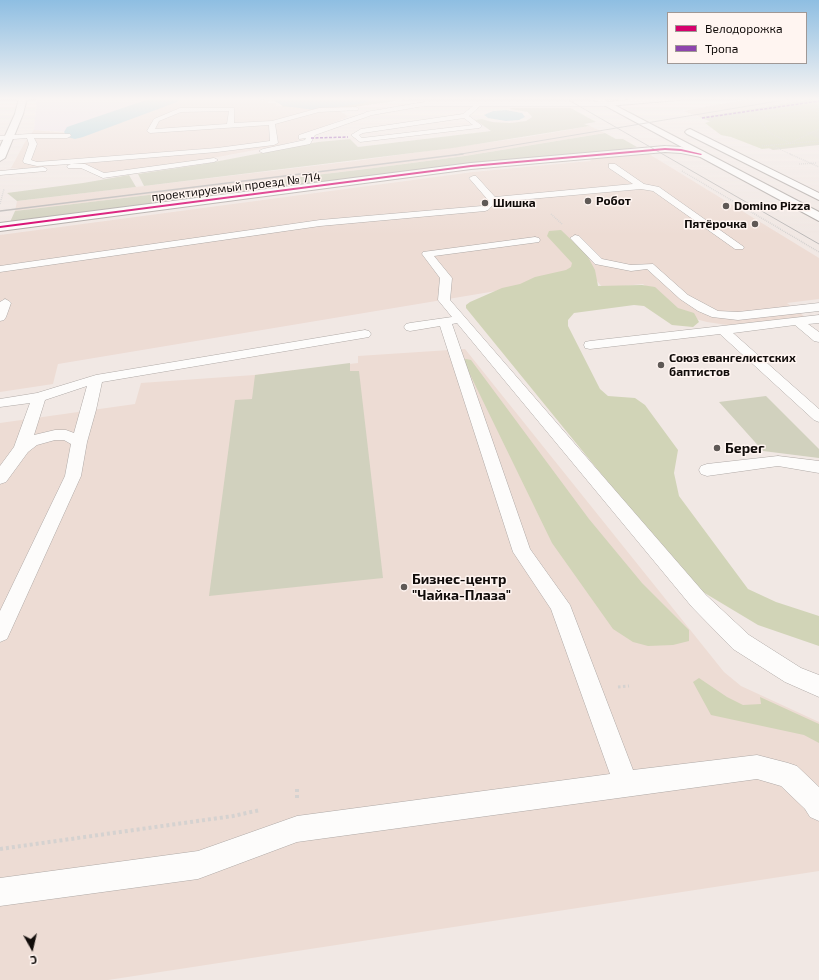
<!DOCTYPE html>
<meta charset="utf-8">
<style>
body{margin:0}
#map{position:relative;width:819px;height:980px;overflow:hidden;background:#f1e8e4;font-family:"Exo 2",sans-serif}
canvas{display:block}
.legend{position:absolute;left:667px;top:12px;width:140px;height:52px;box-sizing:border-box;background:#fff5f1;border:1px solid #a09895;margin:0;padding:5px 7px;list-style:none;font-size:12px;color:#110c0a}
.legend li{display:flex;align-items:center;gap:8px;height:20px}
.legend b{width:20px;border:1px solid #a09895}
.north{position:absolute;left:12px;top:928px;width:40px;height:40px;-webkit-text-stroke:3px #fff5f1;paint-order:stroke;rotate:172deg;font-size:11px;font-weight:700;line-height:16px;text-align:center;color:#110c0a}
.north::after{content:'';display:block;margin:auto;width:14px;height:18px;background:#110c0a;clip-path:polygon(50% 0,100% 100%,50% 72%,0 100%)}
</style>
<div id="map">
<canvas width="819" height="980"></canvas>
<ul class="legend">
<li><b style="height:5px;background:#d6006c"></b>Велодорожка</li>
<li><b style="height:5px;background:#8e44ad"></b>Тропа</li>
</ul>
<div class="north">С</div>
</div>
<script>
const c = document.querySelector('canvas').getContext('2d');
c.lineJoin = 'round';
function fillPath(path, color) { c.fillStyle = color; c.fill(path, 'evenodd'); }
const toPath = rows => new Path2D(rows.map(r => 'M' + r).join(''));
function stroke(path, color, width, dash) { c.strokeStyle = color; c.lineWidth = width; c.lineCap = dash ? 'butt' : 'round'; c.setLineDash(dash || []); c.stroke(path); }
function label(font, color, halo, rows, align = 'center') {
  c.font = font + ' "Exo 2",sans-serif'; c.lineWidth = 3; c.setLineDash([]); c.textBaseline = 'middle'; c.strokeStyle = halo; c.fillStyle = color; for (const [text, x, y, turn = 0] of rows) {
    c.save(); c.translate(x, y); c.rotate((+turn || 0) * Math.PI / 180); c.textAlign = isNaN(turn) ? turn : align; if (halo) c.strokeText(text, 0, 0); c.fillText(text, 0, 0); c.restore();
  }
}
fillPath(toPath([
 [178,98,255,98,263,101,268,101,268,103,276,103,276,106,333,105,348,117,298,137,304,139,281,145,197,161,107,174,80,163,19,169,11,168,25,142,34,130,78,134,100,125,114,122,139,113],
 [754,98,819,98,700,117,683,111],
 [590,126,605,133,465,156,366,169,15,211,17,201,355,161,527,137],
 [649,154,819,258,819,299,787,303,805,317,750,324,727,325,707,322,688,317,672,310,643,284,603,288,592,275,58,364,53,384,0,392,0,235,473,172,590,161,593,158],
 [465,349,724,672,741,686,819,722,819,871,108,980,0,980,0,423,135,404,141,383,254,375,358,363,358,356]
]), '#eddcd4');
fillPath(toPath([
 [37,98,169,98,71,132,34,130]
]), '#ede0ea');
fillPath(toPath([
 [819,98,819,145,773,150,700,117],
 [511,108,571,108,596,122,584,124,590,126,453,148,144,186,138,174,204,164,318,142,350,139,358,147,491,131,475,120,482,119,492,122,510,123,526,121,532,117,528,112,509,109],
 [605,133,616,139,623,139,637,147,627,149,472,163,10,222,15,211,366,169,465,156],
 [129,175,136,187,17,201,7,193,83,183],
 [350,363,350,371,359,371,383,578,209,596,235,400,252,399,255,375],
 [766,396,819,449,819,458,763,451,719,402]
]), '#d1d1be');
fillPath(toPath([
 [167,98,176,98,141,112,131,111],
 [260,98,416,98,347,108,335,106,283,107,279,102],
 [819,103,819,131,805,132,819,139,819,143,762,149,731,137,721,135,705,123,721,118],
 [561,230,587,255,595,270,598,286,642,285,655,287,678,308,694,313,699,322,693,327,672,325,644,306,634,305,574,313,568,320,568,326,600,389,608,396,635,398,645,405,678,450,674,473,679,496,748,589,776,602,819,616,819,646,758,625,703,592,677,567,466,308,466,305,470,302,502,288,520,284,535,277,566,270,571,267,572,263,547,236,549,231],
 [466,359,471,360,589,519,642,583,689,630,689,641,673,645,648,646,633,642,613,629,552,543,463,360],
 [699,678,727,697,743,705,761,704,760,697,819,724,819,743,804,735,711,715,693,682]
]), '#d1d4b7');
fillPath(toPath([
 [506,110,522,113,525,117,519,120,506,121,488,118,484,115,493,111]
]), '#a8ced8');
fillPath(toPath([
 [152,98,180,98,177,102,83,137,75,139,67,137,64,132,67,127,152,98],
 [273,98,370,98,367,102,360,104,315,110,284,106,276,102,273,98]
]), '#a8ced8');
const service = toPath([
 [424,102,607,102,610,104,607,106,480,106,469,116,481,125,481,127,479,128,360,142,351,135,361,129,463,114,473,106,424,106,372,115,315,135,310,144,263,153,259,151,263,149,305,140,306,138,299,139,299,135,365,113,366,112,424,102],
 [464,118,473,125,362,138,359,135,363,133,464,118],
 [356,107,359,109,358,110,319,112,275,124,278,143,274,145,217,152,72,164,85,164,104,173,214,158,218,160,214,162,103,178,81,168,68,168,67,166,71,164,37,166,24,163,23,161,29,144,27,138,0,140,0,136,29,134,70,134,71,136,67,138,34,138,37,144,31,160,37,162,217,148,270,141,269,125,150,133,147,131,154,119,180,108,234,108,234,123,272,121,319,108,356,107],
 [229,111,227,124,155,129,159,121,181,112,229,111],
 [609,164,615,164,644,184,659,187,744,247,743,249,735,249,653,191,641,189,496,202,488,210,485,211,320,226,0,272,0,266,320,220,482,206,488,200,469,178,473,176,476,176,495,197,633,184,609,168,609,164],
 [43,167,47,169,46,171,0,175,0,171,43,167],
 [575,235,579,236,602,259,631,265,653,264,688,295,718,311,738,312,819,303,819,311,738,320,712,317,698,311,680,299,647,269,631,271,595,264,570,238,575,235],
 [535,237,539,238,540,240,539,242,434,256,452,278,450,300,706,595,749,635,801,668,819,675,819,697,785,682,733,649,692,607,457,323,452,324,530,549,570,605,633,770,757,755,788,763,797,766,819,787,819,821,810,817,805,809,781,786,757,779,297,842,198,879,0,906,0,878,198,851,297,816,610,774,551,609,513,552,440,326,410,331,406,330,404,327,406,324,410,323,452,317,438,300,440,278,422,254,423,252,535,237],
 [5,299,9,301,11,303,6,317,4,320,0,321,0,302,5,299],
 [819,315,819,323,808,324,819,332,819,342,814,341,795,325,733,333,819,409,819,422,814,420,720,334,590,349,585,348,584,345,585,342,590,341,819,315],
 [365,330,369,331,371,334,369,337,102,382,96,410,87,442,81,476,7,639,0,642,0,611,65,476,71,444,64,440,55,440,37,445,28,452,6,482,0,484,0,466,14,447,30,403,0,407,0,399,37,393,96,375,365,330],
 [87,386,74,433,66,430,55,430,34,435,45,400,87,386],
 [778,456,819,461,819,473,778,466,707,476,701,474,699,470,701,466,707,464,778,456]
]);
const minor = toPath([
 [665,146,681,147,704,152,706,154,701,157,681,153,665,152,471,169,0,231,0,223,471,163,665,146]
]);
const tertiary = toPath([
 [651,98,683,98,679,100,607,106,603,104,607,102,651,98]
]);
const secondary = toPath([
 [19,98,27,98,23,114,5,158,0,161,0,147,15,114,19,98]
]);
const primary = toPath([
 [591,98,601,98,819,212,819,221,591,98],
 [690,129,819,193,819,200,687,134,685,132,687,130,690,129]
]);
stroke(service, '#b0aaa7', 1);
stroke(minor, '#b0aaa7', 2);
stroke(tertiary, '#b0aaa7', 2);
stroke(secondary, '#b0aaa7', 2);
stroke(primary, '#b0aaa7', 2);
stroke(toPath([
 [819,107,767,116,760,120,768,132,790,143,819,129],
 [812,110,819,112],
 [771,145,792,155],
 [762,146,819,141]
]), '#d5d2d0', 1, [1, 1]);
stroke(toPath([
 [790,154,819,167],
 [799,164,816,163],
 [682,171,819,252],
 [0,204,4,189],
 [551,214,562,224]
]), '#d5d2d0', 1.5, [1, 1]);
stroke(toPath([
 [618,687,629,686]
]), '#d5d2d0', 3, [2.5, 2.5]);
stroke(toPath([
 [297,789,297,801],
 [0,849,233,816,260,810]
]), '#d5d2d0', 4, [3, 3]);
fillPath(service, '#fdfcfb');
fillPath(minor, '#fdfcfb');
fillPath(tertiary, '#fdfcfb');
fillPath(secondary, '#fdfcfb');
fillPath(primary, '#fdfcfb');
stroke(toPath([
 [565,98,819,244]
]), '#bbb8b7', 1);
stroke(toPath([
 [455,155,796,98]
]), '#bbb8b7', 1);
stroke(toPath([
 [0,211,463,154]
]), '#bbb8b7', 1.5);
stroke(toPath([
 [702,118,819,101],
 [311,138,348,137]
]), '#8e44ad', 1.5, [3, 1.5]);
fillPath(toPath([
 [665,148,681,149,702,154,701,155,681,151,665,150,471,167,0,228,0,226,471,165,665,148]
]), '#d6006c');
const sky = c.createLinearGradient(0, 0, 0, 235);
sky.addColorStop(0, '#8ebee2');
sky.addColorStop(0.42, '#f9f5f3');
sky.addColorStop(1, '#f9f5f300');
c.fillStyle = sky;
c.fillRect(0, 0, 819, 235);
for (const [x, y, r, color] of [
 [588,201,4,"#5f5956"],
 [485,203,4,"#5f5956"],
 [726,206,4,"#5f5956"],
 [755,224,4,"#5f5956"],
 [661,365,4,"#5f5956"],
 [717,448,4,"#5f5956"],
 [404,587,4,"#5f5956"]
]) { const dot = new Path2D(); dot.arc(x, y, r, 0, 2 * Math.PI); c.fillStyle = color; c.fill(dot); stroke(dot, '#fff5f1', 1.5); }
label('12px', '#110c0a', '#fff5f1', [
 ["проектируемый проезд № 714",236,187,-7]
]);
label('bold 12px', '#110c0a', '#fff5f1', [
 ["Робот",596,201],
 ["Шишка",493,203],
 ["Domino Pizza",734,206],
 ["Пятёрочка",747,224,"right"],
 ["Союз евангелистских",669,358],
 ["баптистов",669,372]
], 'left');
label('bold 14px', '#110c0a', '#fff5f1', [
 ["Берег",725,448],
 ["Бизнес-центр",412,579],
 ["\"Чайка-Плаза\"",412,595]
], 'left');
</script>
